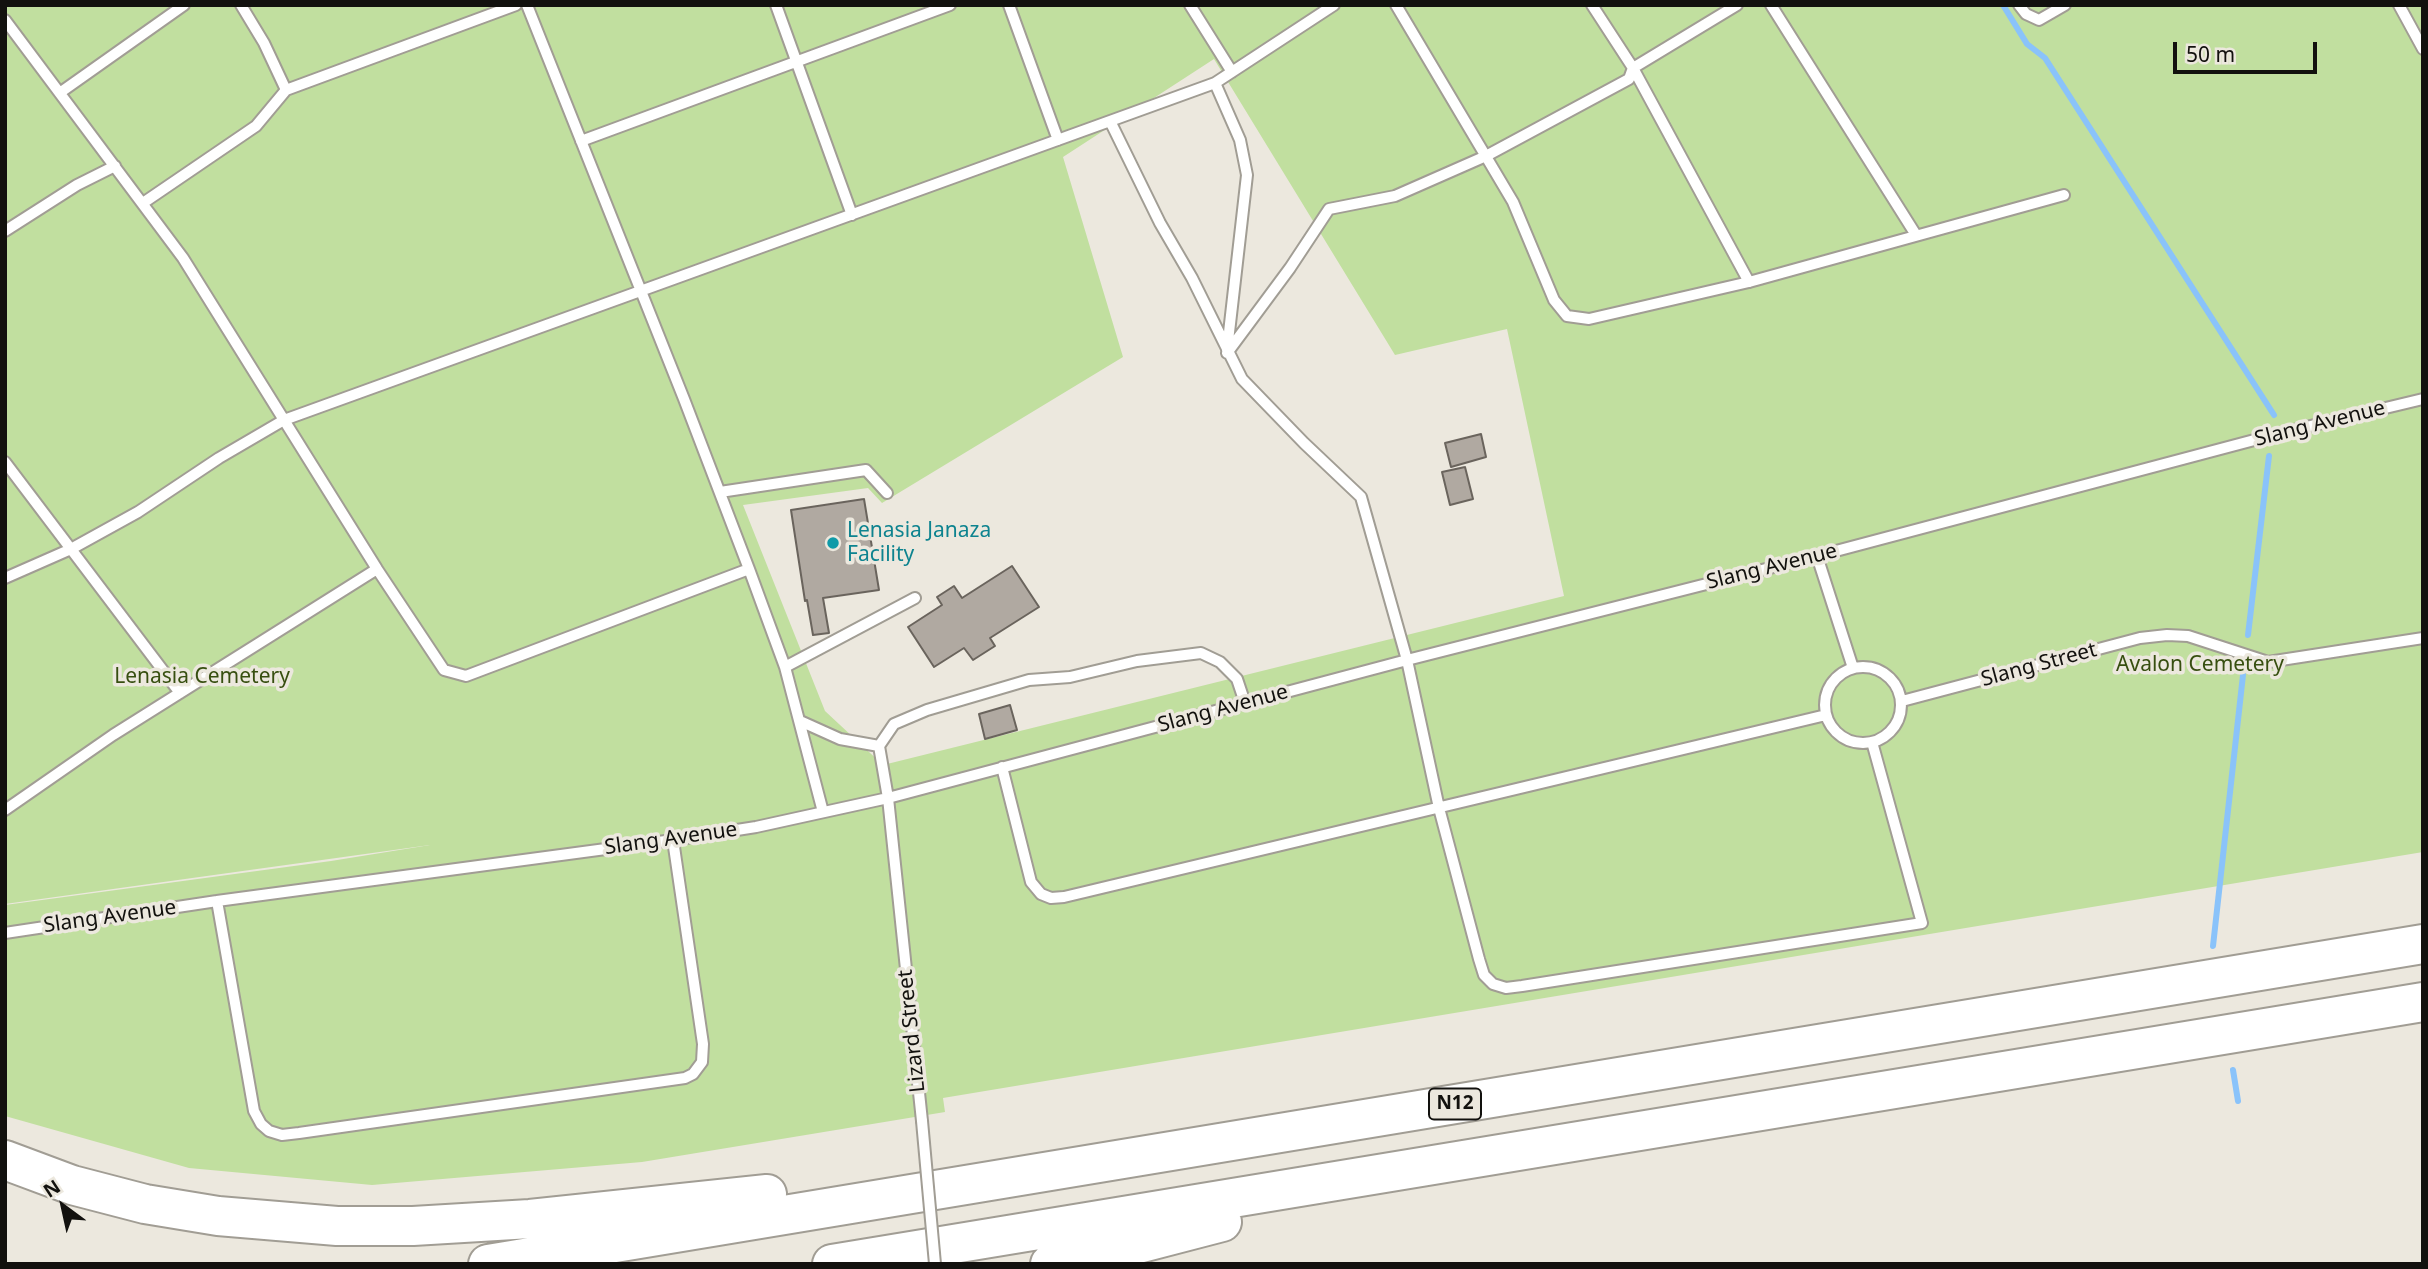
<!DOCTYPE html>
<style>
body{margin:0}
#map{position:relative;width:2428px;height:1269px;overflow:hidden;background:#ece8de;font-family:"Noto Sans",sans-serif}
canvas{display:block}
.frame{position:absolute;inset:0;border:7px solid #12110e;pointer-events:none}
.north{position:absolute;left:28px;top:1171px;width:70px;height:70px;-webkit-text-stroke:5px #ece8de;paint-order:stroke;rotate:327deg;font-size:19px;font-weight:700;line-height:28px;text-align:center;color:#12110e}
.north::after{content:'';display:block;margin:auto;width:24px;height:32px;background:#12110e;clip-path:polygon(50% 0,100% 100%,50% 72%,0 100%)}
.scale{position:absolute;left:2173px;top:42px;width:144px;height:32px;box-sizing:border-box;border:4px solid #12110e;border-top:0;padding-left:9px;font-size:21px;line-height:24px;white-space:nowrap;color:#12110e;-webkit-text-stroke:5px #ece8de;paint-order:stroke}
</style>
<div id="map">
<canvas width="2428" height="1269"></canvas>
<div class="frame"></div>
<div class="north">N</div>
<div class="scale">50 m</div>
</div>
<script>
const c = document.querySelector('canvas').getContext('2d');
c.lineJoin = 'round';
function fillPath(path, color) { c.fillStyle = color; c.fill(path, 'evenodd'); }
const toPath = rows => new Path2D(rows.map(r => 'M' + r).join(''));
function stroke(path, color, width, dash) { c.strokeStyle = color; c.lineWidth = width; c.lineCap = dash ? 'butt' : 'round'; c.setLineDash(dash || []); c.stroke(path); }
function label(font, color, halo, rows, align = 'center') {
  c.font = font + ' "Noto Sans",sans-serif'; c.lineWidth = 7; c.setLineDash([]); c.textBaseline = 'middle'; c.strokeStyle = halo; c.fillStyle = color; for (const [text, x, y, turn = 0] of rows) {
    c.save(); c.translate(x, y); c.rotate((+turn || 0) * Math.PI / 180); c.textAlign = isNaN(turn) ? turn : align; if (halo) c.strokeText(text, 0, 0); c.fillText(text, 0, 0); c.restore();
  }
}
fillPath(toPath([
 [5,5,2423,5,2423,852,943,1098,945,1112,642,1162,372,1185,189,1168,5,1116,5,905,331,861,430,845,5,904],
 [1214,59,1395,355,1507,329,1564,596,883,765,825,711,743,505,868,488,882,503,1123,357,1063,157]
]), '#c1df9f');
stroke(toPath([
 [2003,5,2027,44,2045,58,2274,415],
 [2248,635,2269,456],
 [2213,946,2243,675],
 [2233,1070,2238,1101]
]), '#8ac3fa', 6);
const building = toPath([
 [1481,434,1486,457,1451,467,1445,443,1481,434],
 [1465,467,1473,499,1450,505,1442,472,1465,467],
 [864,499,879,590,823,598,829,633,813,635,807,600,805,601,791,510,864,499],
 [1012,566,1039,607,990,638,995,646,973,660,964,648,934,667,908,627,942,605,937,597,954,586,962,598,1012,566],
 [1010,705,1017,730,985,739,979,714,1010,705]
]);
fillPath(building, '#b0a9a1');
stroke(building, '#6a645d', 2);
const lane = toPath([
 [241,5,264,43,286,90],
 [527,5,684,399,749,569,785,667,823,812],
 [776,5,852,215],
 [1009,5,1058,140],
 [1190,5,1232,72],
 [1396,5,1513,202,1554,300,1567,316,1589,319,1749,282,2064,195],
 [1592,5,1633,68,1749,282],
 [1771,5,1916,235],
 [2019,5,2026,14,2039,20,2065,5],
 [2399,5,2423,49],
 [5,20,183,258,284,420,1215,83,1334,5],
 [1215,83,1240,140,1247,175,1227,350],
 [61,92,184,5],
 [1110,121,1160,223,1192,278,1242,379,1304,443,1361,497,1407,660,1439,808,1479,959,1484,975,1493,984,1506,988,1522,986,1922,923,1872,742],
 [581,141,950,5],
 [143,203,256,126,286,90,516,5],
 [5,231,77,185,115,166],
 [1227,353,1290,268,1329,209,1395,196,1486,156,1629,79,1633,68,1737,5],
 [5,462,180,693],
 [720,492,866,470,887,493],
 [1817,556,1853,668],
 [5,578,71,549,138,512,219,458,284,420,377,569,444,670,466,676,749,569],
 '1825 705a38 38 0 1 1 76 0a38 38 0 1 1-76 0Z',
 [785,667,915,598],
 [1902,701,2140,638,2167,635,2188,636,2268,662,2423,638],
 [800,721,840,739,879,746],
 [1002,767,1031,882,1041,894,1051,898,1064,897,1826,715],
 [5,810,113,735,377,569],
 [217,901,254,1111,261,1124,269,1131,282,1135,299,1133,685,1078,693,1074,702,1062,703,1044,673,840],
 [5,933,217,901,673,840,756,827,888,798,1407,660,1817,556,2277,434,2423,399],
 [922,1121,888,798,879,746,894,724,927,710,1029,680,1070,677,1137,661,1201,653,1220,662,1237,679,1245,703]
]);
const highway = toPath([
 [5,1160,72,1185,145,1204,218,1216,337,1226,413,1226,530,1219,767,1194],
 [488,1264,2423,944],
 [832,1264,2423,1002],
 [1050,1264,1084,1258,1222,1222]
]);
stroke(lane, '#a19d94', 14);
stroke(highway, '#a19d94', 42);
stroke(lane, '#fff', 10);
stroke(highway, '#fff', 38);
const laneBridge = toPath([
 [922,1121,935,1264]
]);
stroke(laneBridge, '#a19d94', 14, []);
stroke(laneBridge, '#fff', 10);
for (const [x, y, r, color] of [
 [833,543,7,"#0f9aa8"]
]) { const dot = new Path2D(); dot.arc(x, y, r, 0, 2 * Math.PI); c.fillStyle = color; c.fill(dot); stroke(dot, '#ece8de', 2.5); }
for (const [x, y, w] of [
 [1455,1104,52]
]) { const box = new Path2D(); box.roundRect(x - w / 2, y - 15.5, w, 31, 5); c.fillStyle = '#ece8de'; c.fill(box); stroke(box, '#12110e', 2); }
label('bold 19px', '#12110e', null, [
 ["N12",1455,1104]
]);
label('21px', '#12110e', '#ece8de', [
 ["Slang Avenue",2320,424,-14],
 ["Slang Avenue",1772,567,-14],
 ["Slang Street",2039,665,-15],
 ["Slang Avenue",1223,709,-15],
 ["Slang Avenue",671,839,-8],
 ["Slang Avenue",110,917,-8],
 ["Lizard Street",912,1031,-96]
]);
label('21px', '#0d838f', '#ece8de', [
 ["Lenasia Janaza",847,531],
 ["Facility",847,555]
], 'left');
label('21px', '#374f10', '#ece8de', [
 ["Avalon Cemetery",2200,665],
 ["Lenasia Cemetery",202,677]
]);
</script>
